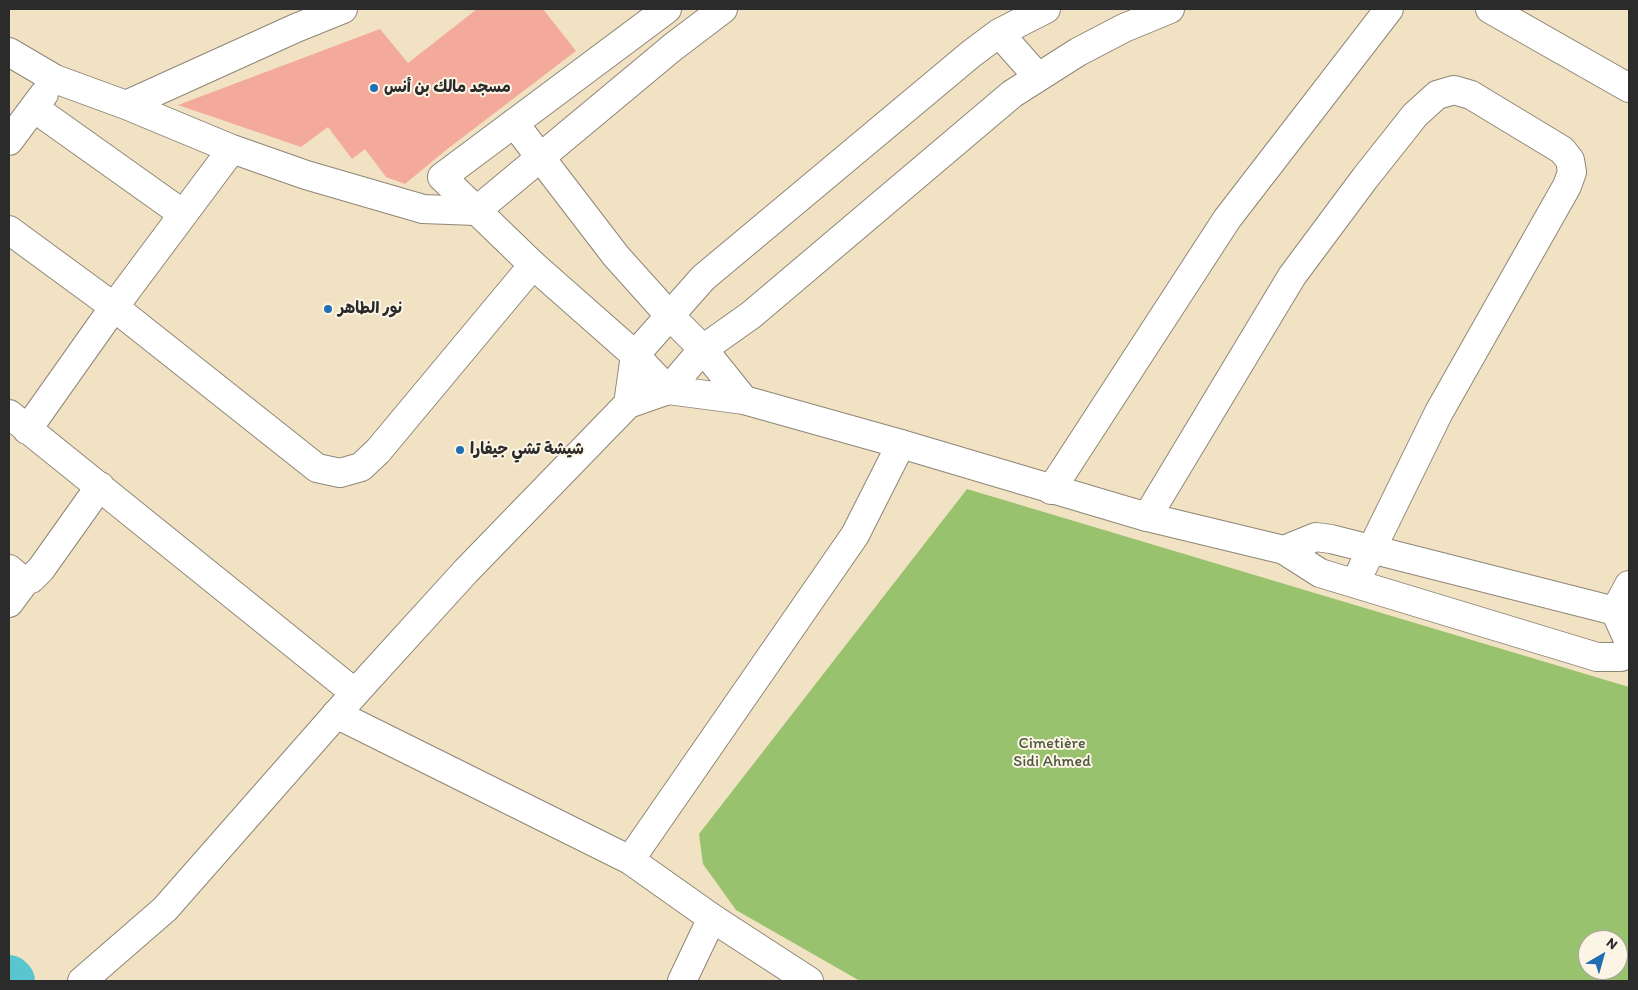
<!DOCTYPE html>
<meta charset="utf-8">
<style>
body{margin:0}
#map{position:relative;width:1638px;height:990px;overflow:hidden;background:#f1e2c3;font-family:Itim,sans-serif}
canvas{display:block}
.frame{position:absolute;inset:0;border:10px solid #2b2b2b;pointer-events:none}
.north{position:absolute;left:1578px;top:930px;width:50px;height:50px;box-sizing:border-box;background:#fcf5e5;border:1px solid #a8a49b;border-radius:50%;rotate:38deg;font-size:14px;font-weight:700;line-height:20px;text-align:center;color:#2b2b2b}
.north::after{content:'';display:block;margin:auto;width:18px;height:22px;background:#1f6fb2;clip-path:polygon(50% 0,100% 100%,50% 72%,0 100%)}
</style>
<div id="map">
<canvas width="1638" height="990"></canvas>
<div class="frame"></div>
<div class="north">N</div>
</div>
<script>
const c = document.querySelector('canvas').getContext('2d');
c.lineJoin = 'round';
function fillPath(path, color) { c.fillStyle = color; c.fill(path, 'evenodd'); }
const toPath = rows => new Path2D(rows.map(r => 'M' + r).join(''));
function stroke(path, color, width, dash) { c.strokeStyle = color; c.lineWidth = width; c.lineCap = dash ? 'butt' : 'round'; c.setLineDash(dash || []); c.stroke(path); }
function label(font, color, halo, rows, align = 'center') {
  c.font = font + ' Itim,"Playpen Sans Arabic",sans-serif'; c.lineWidth = 4; c.setLineDash([]); c.textBaseline = 'middle'; c.strokeStyle = halo; c.fillStyle = color; for (const [text, x, y, turn = 0] of rows) {
    c.save(); c.translate(x, y); c.rotate((+turn || 0) * Math.PI / 180); c.textAlign = isNaN(turn) ? turn : align; if (halo) c.strokeText(text, 0, 0); c.fillText(text, 0, 0); c.restore();
  }
}
fillPath(toPath([
 [967,489,1629,687,1629,981,860,981,736,910,703,864,699,834],
 [1588,940,1618,940,1618,970,1588,970]
]), '#99c26e');
stroke(toPath([
 [9,978,12,981]
]), '#59c6cf', 46);
fillPath(toPath([
 [477,9,543,9,576,51,446,150,405,184,386,177,365,149,352,159,328,127,301,147,178,105,380,29,408,63]
]), '#f4aa9a');
const minor = toPath([
 [1490,9,1629,88],
 [9,52,55,79,126,105,232,149,306,175,423,209,476,211],
 [126,105,296,28,343,9],
 [34,108,183,214],
 [9,141,44,94],
 [9,230,114,307,317,468,340,473,361,467,378,451,533,265],
 [9,414,355,693],
 [27,430,114,307,232,149],
 [1051,490,1227,219,1389,9],
 [1147,517,1292,276,1365,178,1415,115,1437,95,1454,90,1471,95,1562,150,1570,160,1572,172,1567,186,1439,412,1355,583],
 [9,569,22,580,31,579,41,569,100,486],
 [9,603,26,580],
 [630,860,855,535,901,444],
 [682,981,712,918]
]);
const tertiary = toPath([
 [667,9,442,177,533,265,635,355,668,390,744,400,901,444,1147,517,1284,550,1320,573,1597,657,1621,657,1629,653],
 [514,123,616,256,669,315,703,349,744,400],
 [476,211,673,47,723,9],
 [1284,550,1316,537,1331,539,1615,611],
 [1615,611,1629,642],
 [1615,611,1629,585],
 [336,714,630,860,712,918,809,981]
]);
const primary = toPath([
 [999,33,1038,77],
 [628,404,635,355,703,278,971,54,999,33,1046,9],
 [82,981,165,909,355,693,466,571,628,404,668,390,703,349,751,315,1012,94,1078,52,1124,28,1170,9]
]);
stroke(minor, '#8e8677', 30);
stroke(tertiary, '#8e8677', 30);
stroke(primary, '#8e8677', 30);
stroke(minor, '#fff', 28);
stroke(tertiary, '#fff', 28);
stroke(primary, '#fff', 28);
for (const [x, y, r, color] of [
 [374,88,5,"#1f6fb2"],
 [328,309,5,"#1f6fb2"],
 [460,450,5,"#1f6fb2"]
]) { const dot = new Path2D(); dot.arc(x, y, r, 0, 2 * Math.PI); c.fillStyle = color; c.fill(dot); stroke(dot, '#fcf5e5', 2); }
label('bold 16px', '#2b2b2b', '#fcf5e5', [
 ["مسجد مالك بن أنس",384,88],
 ["نور الطاهر",338,309],
 ["شيشة تشي جيفارا",470,450]
], 'left');
label('16px', '#4c583f', '#fcf5e5', [
 ["Cimetière",1052,744],
 ["Sidi Ahmed",1052,762]
]);
</script>
